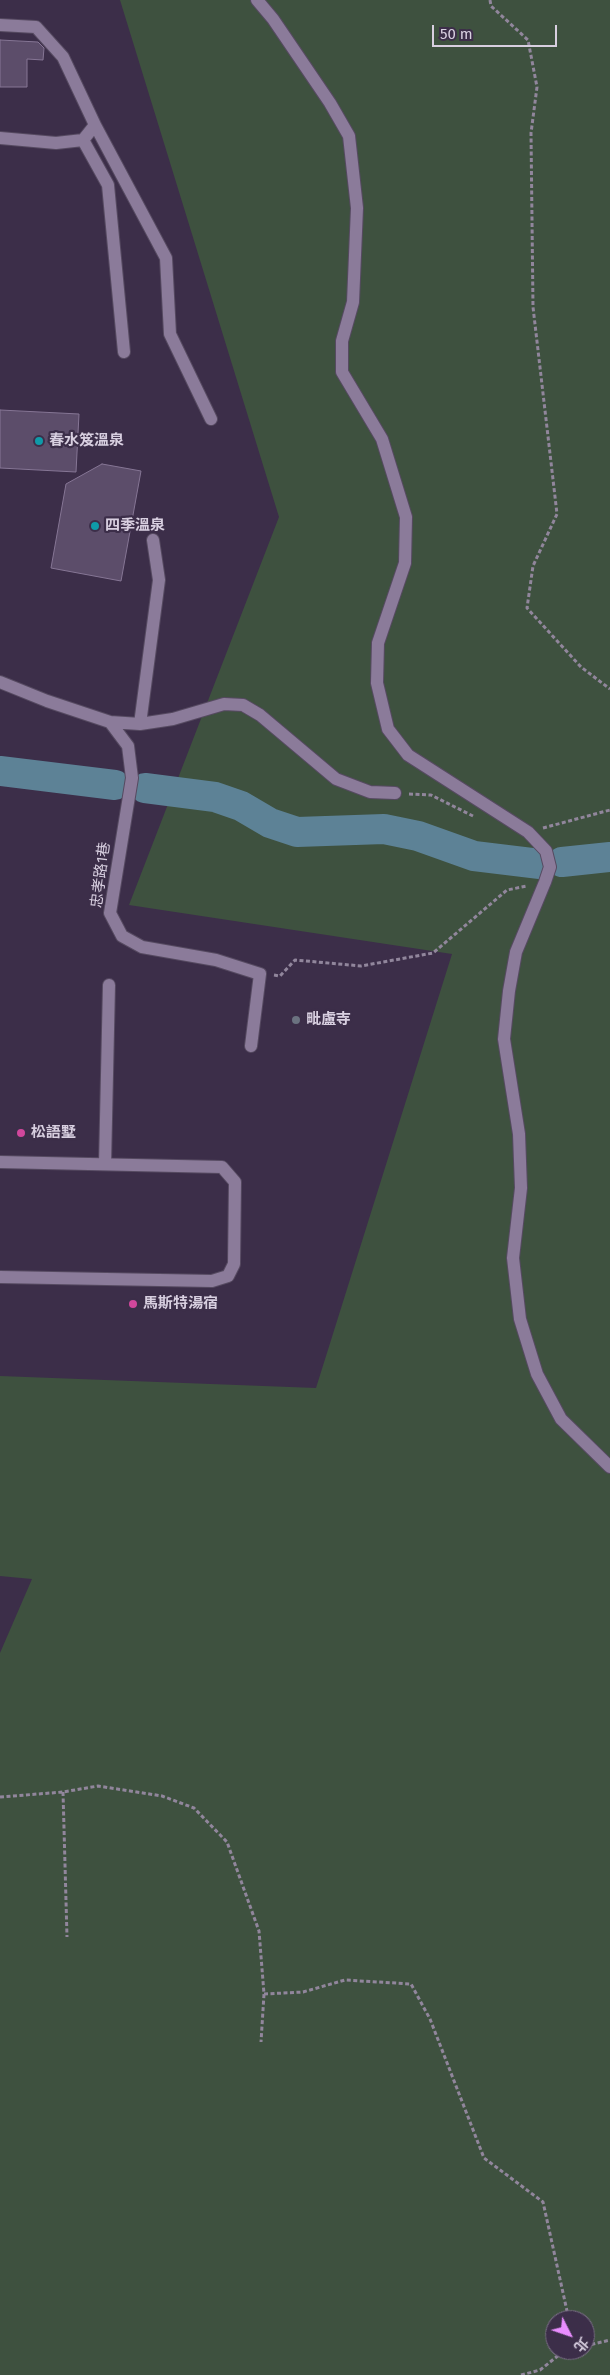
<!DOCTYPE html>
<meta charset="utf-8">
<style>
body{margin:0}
#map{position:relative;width:610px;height:2375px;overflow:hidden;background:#3c2e49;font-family:"Fira Sans","Noto Sans TC",sans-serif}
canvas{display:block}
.north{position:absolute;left:545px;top:2310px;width:50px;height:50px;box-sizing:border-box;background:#3c2e49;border:1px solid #7a6e85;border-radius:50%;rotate:131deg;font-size:14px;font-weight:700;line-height:20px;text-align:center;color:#d8cfe0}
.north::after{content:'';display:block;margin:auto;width:18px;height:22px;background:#e98dfe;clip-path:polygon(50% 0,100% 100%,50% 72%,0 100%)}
.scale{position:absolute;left:432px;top:25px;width:125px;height:22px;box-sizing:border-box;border:2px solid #d8cfe0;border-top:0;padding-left:6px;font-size:15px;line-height:18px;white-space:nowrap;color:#d8cfe0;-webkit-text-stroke:4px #3c2e49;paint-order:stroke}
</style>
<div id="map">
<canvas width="610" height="2375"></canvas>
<div class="north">北</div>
<div class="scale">50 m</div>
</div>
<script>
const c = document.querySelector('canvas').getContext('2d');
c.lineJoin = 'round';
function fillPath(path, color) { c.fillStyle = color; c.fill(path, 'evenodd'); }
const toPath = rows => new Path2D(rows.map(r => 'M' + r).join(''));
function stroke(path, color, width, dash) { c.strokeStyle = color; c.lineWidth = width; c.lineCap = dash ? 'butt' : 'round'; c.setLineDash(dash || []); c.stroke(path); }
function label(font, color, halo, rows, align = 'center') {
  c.font = font + ' "Fira Sans","Noto Sans TC",sans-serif'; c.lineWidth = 4.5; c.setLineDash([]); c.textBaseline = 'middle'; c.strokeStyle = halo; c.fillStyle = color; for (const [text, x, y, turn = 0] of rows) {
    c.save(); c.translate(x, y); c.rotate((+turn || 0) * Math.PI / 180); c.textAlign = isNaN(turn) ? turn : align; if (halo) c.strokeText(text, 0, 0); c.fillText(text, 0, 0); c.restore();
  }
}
fillPath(toPath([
 [120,0,610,0,610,2375,0,2375,0,1653,32,1579,0,1576,0,1376,316,1388,452,954,129,905,279,517],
 [555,2320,585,2320,585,2350,555,2350]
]), '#3e513f');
stroke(toPath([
 [0,771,115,785],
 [145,788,215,797,241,806,270,823,297,832,384,829,418,836,474,856,540,864],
 [562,862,610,857]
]), '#5d8296', 30);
const building = toPath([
 [0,40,38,42,44,48,43,60,27,59,27,87,0,87,0,40],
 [0,410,79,414,76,472,0,468,0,410],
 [102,464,141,471,121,581,51,568,66,484,102,464]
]);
fillPath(building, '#5c4d6a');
stroke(building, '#867695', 1);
const minor = toPath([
 [257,0,273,19,330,103,349,136,357,208,353,302,342,341,342,372,382,439,406,517,405,563,378,643,377,683,388,729,408,755,528,832,546,851,550,867,545,882,516,952,509,991,504,1039,519,1134,521,1188,513,1258,520,1319,537,1374,561,1419,610,1467],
 [0,25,36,27,63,57,95,125,83,140,56,143,0,138],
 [95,125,166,258,170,334,211,419],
 [83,140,108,185,124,352],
 [0,682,47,701,110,722,128,746,132,778,110,913,122,936,142,947,216,960,260,974,251,1046],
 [110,722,140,724,173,719,224,704,243,705,260,715,336,779,370,792,395,793],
 [140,724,159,580,153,540],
 [0,1162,222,1167,235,1182,234,1264,228,1276,212,1281,0,1277],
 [105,1164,109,985]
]);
stroke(minor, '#564a61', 14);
stroke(toPath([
 [490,0,491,6,528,40,537,87,531,133,533,307,557,514,533,566,527,608,581,667,610,689],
 [409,794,431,795,473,816],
 [543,828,610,810],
 [274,975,280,976,295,960,361,966,433,953,507,890,527,886],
 [63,1792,67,1937],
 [0,1797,63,1792,98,1786,162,1796,194,1808,227,1842,259,1931,264,1994,261,2042],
 [264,1994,303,1992,345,1980,411,1984,430,2019,484,2158,543,2202,569,2320],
 [585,2346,610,2340],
 [521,2375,540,2370,564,2351,569,2350]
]), '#91869c', 3, [4, 2.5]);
stroke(minor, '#8b7b9a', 12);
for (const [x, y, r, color] of [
 [39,441,5,"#0f9aa8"],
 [95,526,5,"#0f9aa8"],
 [296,1020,5,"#6b7280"],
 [21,1133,5,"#d1479c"],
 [133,1304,5,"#d1479c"]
]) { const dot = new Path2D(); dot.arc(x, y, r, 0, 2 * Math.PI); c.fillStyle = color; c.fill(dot); stroke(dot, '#3c2e49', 2); }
label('bold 15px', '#d8cfe0', '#3c2e49', [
 ["春水笈溫泉",49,441],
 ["四季溫泉",105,526],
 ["毗盧寺",306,1020],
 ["松語墅",31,1133],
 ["馬斯特湯宿",143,1304]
], 'left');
label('15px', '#d8cfe0', '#3c2e49', [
 ["忠孝路1巷",101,875,-83]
]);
</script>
